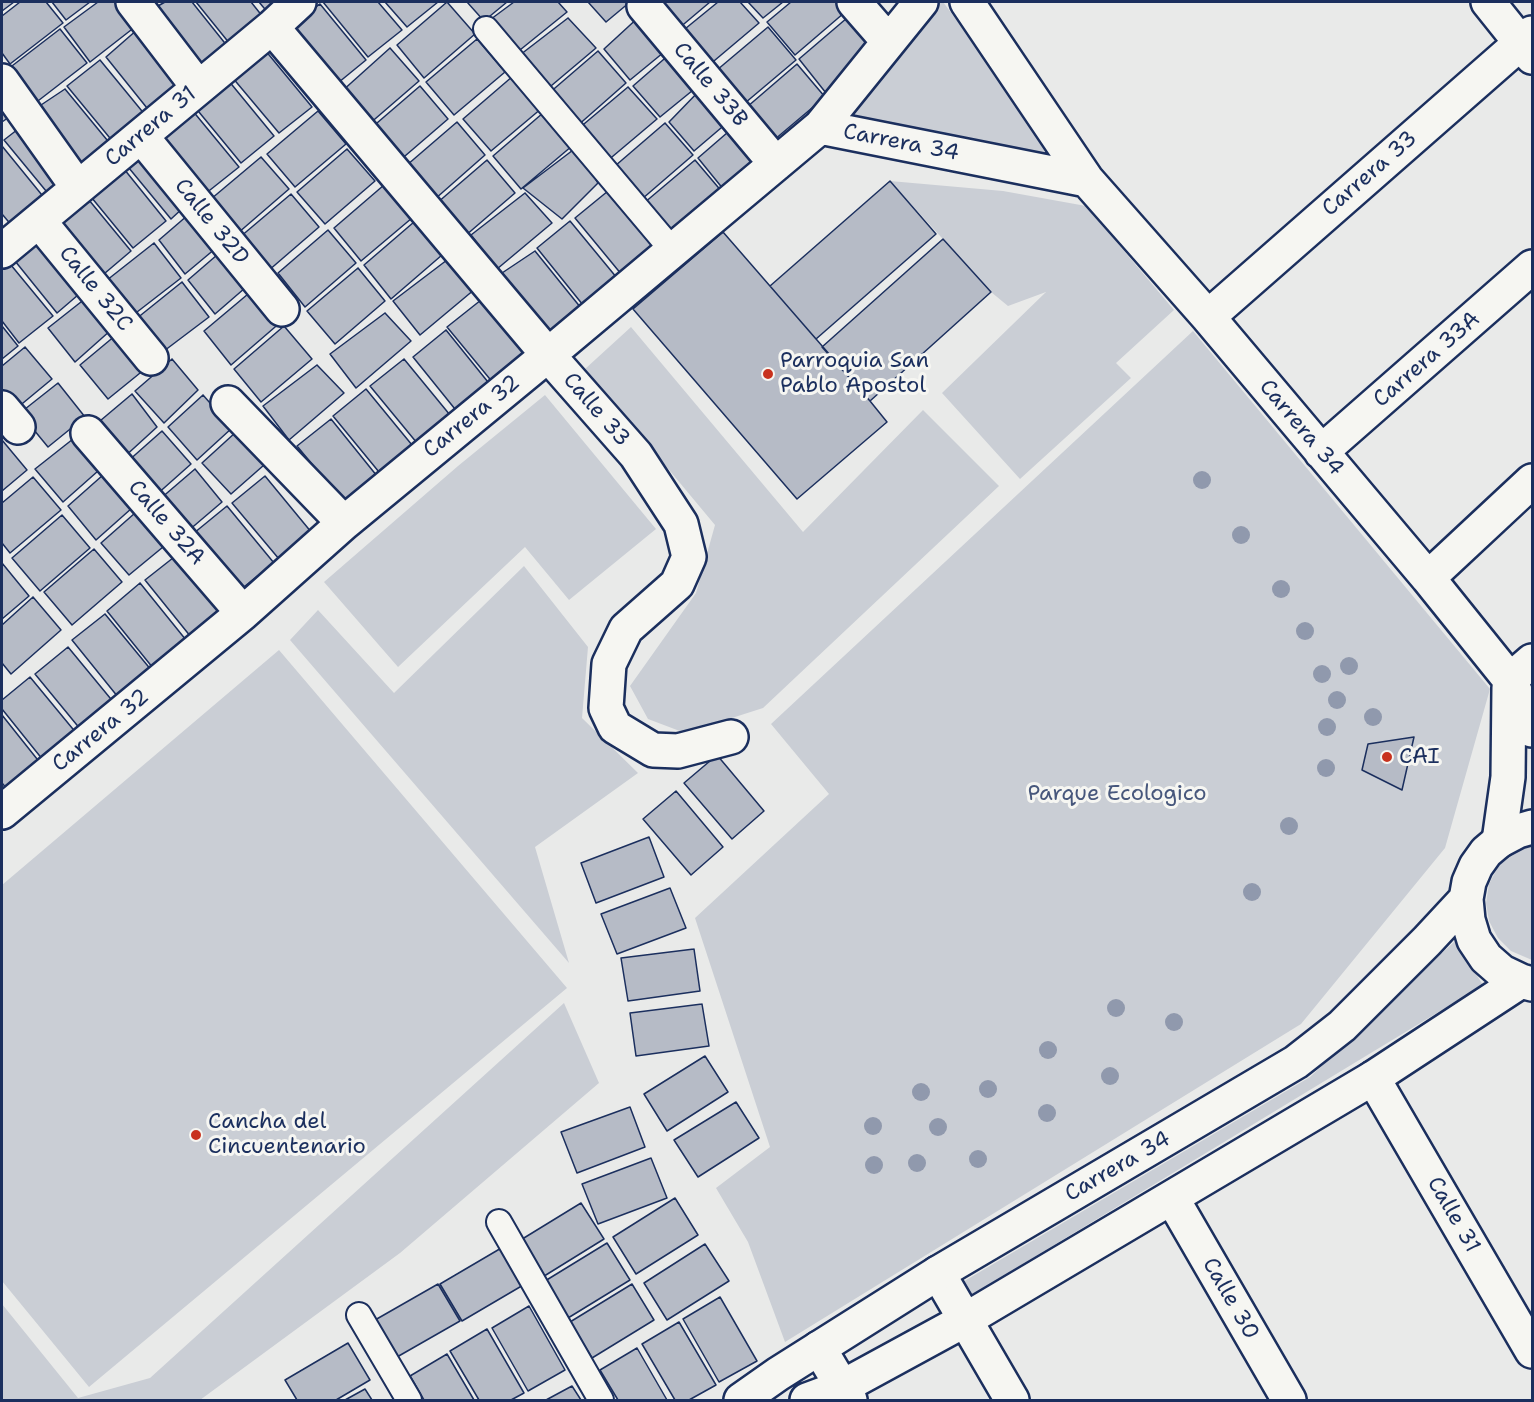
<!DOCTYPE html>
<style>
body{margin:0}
#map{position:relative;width:1534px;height:1402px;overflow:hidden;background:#e9eae9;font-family:"Shantell Sans",sans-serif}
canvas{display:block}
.frame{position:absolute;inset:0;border:3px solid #1b2f5e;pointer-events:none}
</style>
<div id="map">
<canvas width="1534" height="1402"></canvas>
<div class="frame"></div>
</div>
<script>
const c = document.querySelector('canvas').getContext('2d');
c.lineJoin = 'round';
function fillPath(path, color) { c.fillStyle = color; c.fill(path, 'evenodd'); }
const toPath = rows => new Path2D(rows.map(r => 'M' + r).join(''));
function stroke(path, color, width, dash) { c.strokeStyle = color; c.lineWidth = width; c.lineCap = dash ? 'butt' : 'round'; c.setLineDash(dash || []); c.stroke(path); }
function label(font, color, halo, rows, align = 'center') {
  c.font = font + ' "Shantell Sans",sans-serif'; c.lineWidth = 6; c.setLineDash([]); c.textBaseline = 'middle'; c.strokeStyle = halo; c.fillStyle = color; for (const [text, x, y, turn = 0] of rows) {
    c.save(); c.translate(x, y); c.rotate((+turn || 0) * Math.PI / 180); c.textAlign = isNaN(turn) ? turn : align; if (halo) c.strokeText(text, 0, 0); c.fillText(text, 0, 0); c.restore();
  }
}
fillPath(toPath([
 [936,2,943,2,1064,163,841,116],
 [890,181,1003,191,1086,206,1174,310,1116,363,1131,378,1020,479,942,393,1046,292,1008,306,991,292],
 [631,327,803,532,923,410,999,486,763,708,685,733,648,719,630,686,696,593,715,525,585,369],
 [1193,331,1490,689,1445,848,1301,1024,785,1342,748,1242,716,1188,770,1147,695,918,829,794,771,724],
 [545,395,656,529,569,600,525,547,398,667,324,582,458,466],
 [524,566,588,647,582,718,638,773,535,847,569,963,290,640,318,610,394,693],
 [279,650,567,988,89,1387,2,1281,2,885],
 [1528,846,1532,846,1532,960,1511,951,1498,938,1489,921,1486,903,1489,884,1498,867,1511,854],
 [1455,941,1483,985,970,1296,961,1283,1310,1077],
 [564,1003,599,1083,400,1253,200,1400,2,1400,2,1304,78,1398,150,1378]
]), '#caced5');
const building = toPath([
 [2,2,14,2,2,11,2,2],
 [20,2,46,2,63,23,10,64,2,53,2,16,20,2],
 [52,2,90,2,66,20,52,2],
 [98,2,124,2,140,23,90,62,64,27,98,2],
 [165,2,192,2,228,47,196,74,149,11,165,2],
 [196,2,251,2,263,17,230,44,196,2],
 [259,2,284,2,269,14,259,2],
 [323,2,378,2,402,30,368,57,323,2],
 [385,2,438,2,407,27,385,2],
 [447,2,475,34,424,78,397,45,447,2],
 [467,2,507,2,484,21,467,2],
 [514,2,558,2,567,12,515,54,487,22,514,2],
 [588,2,630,2,606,22,588,2],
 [655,2,710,2,678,29,655,2],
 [718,2,740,2,759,23,708,66,680,33,718,2],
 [748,2,783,2,763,18,748,2],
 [791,2,846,2,851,7,795,55,767,22,791,2],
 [320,4,366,60,333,87,287,25,320,4],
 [854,12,882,45,826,93,799,59,854,12],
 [641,15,669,48,630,80,604,49,641,15],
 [568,18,596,48,545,91,516,58,568,18],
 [768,27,796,60,745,103,717,70,768,27],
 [60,29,87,63,34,104,8,69,60,29],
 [138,29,185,86,151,113,106,57,138,29],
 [477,39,505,72,454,115,426,82,477,39],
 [390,48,419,81,368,125,341,92,390,48],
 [265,50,312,107,279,133,232,77,265,50],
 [598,51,626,83,576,127,548,94,598,51],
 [671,53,698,86,660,117,633,86,671,53],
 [100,60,146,116,114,143,67,86,100,60],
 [797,64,825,97,774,140,747,107,797,64],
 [513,76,542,108,491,151,463,119,513,76],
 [228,80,274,136,241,163,194,106,228,80],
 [420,86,448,119,398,162,370,129,420,86],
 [628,87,657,119,606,162,578,129,628,87],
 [702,88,728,122,694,151,669,122,702,88],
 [65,89,112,146,78,174,32,111,65,89],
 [2,100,12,115,2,122,2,100],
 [192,110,239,167,205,194,159,131,192,110],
 [318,111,346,144,295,187,267,154,318,111],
 [543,113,572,146,521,189,493,156,543,113],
 [457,122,485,155,435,199,407,165,457,122],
 [665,123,693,155,642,199,615,166,665,123],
 [22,126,64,185,51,197,4,140,22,126],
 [735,126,762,159,724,190,698,158,735,126],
 [2,146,46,200,13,227,2,214,2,146],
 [577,147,598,183,562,219,523,188,577,147],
 [137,149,184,207,171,219,124,162,137,149],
 [347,149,375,181,325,224,297,192,347,149],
 [261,157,289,189,238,233,211,199,261,157],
 [487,160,515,193,465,236,437,203,487,160],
 [695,160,723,193,672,236,644,203,695,160],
 [120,164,166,221,133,248,87,192,120,164],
 [890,181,936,234,816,339,770,286,890,181],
 [384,185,412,218,361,261,334,228,384,185],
 [608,191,655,248,622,275,575,218,608,191],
 [525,193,552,223,497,269,471,235,525,193],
 [84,194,131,251,98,279,51,222,84,194],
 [291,194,319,227,268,271,240,237,291,194],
 [188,215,216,248,185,274,159,240,188,215],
 [570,221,617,278,583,305,537,248,570,221],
 [414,222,442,255,391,299,364,265,414,222],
 [328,230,356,263,305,307,278,273,328,230],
 [723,232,870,401,887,422,797,499,633,309,723,232],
 [37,233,85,289,57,313,11,256,37,233],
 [943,239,991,292,870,401,822,347,943,239],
 [154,243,181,278,128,319,102,284,154,243],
 [535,251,581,308,548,335,502,273,535,251],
 [217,255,245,288,215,314,188,280,217,255],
 [6,259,53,316,19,343,2,321,2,263,6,259],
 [447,260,475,289,420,335,393,301,447,260],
 [358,268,385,301,335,344,307,311,358,268],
 [182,282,209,317,156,357,131,323,182,282],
 [254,289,282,321,231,365,204,331,254,289],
 [86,298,111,330,75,362,48,328,86,298],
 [481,300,527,356,494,384,447,327,481,300],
 [385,313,411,341,356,388,330,354,385,313],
 [2,326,18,346,2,359,2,326],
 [284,326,312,359,261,402,234,369,284,326],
 [446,330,492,387,459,414,413,357,446,330],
 [116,335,145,369,108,399,80,365,116,335],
 [25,347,52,379,17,408,2,389,2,366,25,347],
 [172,359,198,390,164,423,135,391,172,359],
 [404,359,450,415,417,443,370,386,404,359],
 [317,365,344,393,289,440,263,406,317,365],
 [58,383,85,417,48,447,20,413,58,383],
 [366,389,412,445,379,472,333,416,366,389],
 [132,394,157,427,122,459,94,426,132,394],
 [203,395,232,428,197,460,168,427,203,395],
 [331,419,377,476,344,503,297,446,331,419],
 [162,431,191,464,155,496,127,462,162,431],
 [236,432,264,465,231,494,202,463,236,432],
 [73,439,98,471,63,502,35,469,73,439],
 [2,440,27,470,2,491,2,440],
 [195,469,222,502,188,531,160,499,195,469],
 [103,475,132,508,96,540,68,506,103,475],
 [265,476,312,533,279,559,232,503,265,476],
 [33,477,61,510,10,553,2,543,2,503,33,477],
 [227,506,274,563,240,590,194,533,227,506],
 [135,513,163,547,129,575,101,543,135,513],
 [62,515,90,548,40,591,12,558,62,515],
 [94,549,122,582,72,625,44,592,94,549],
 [178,554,224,610,191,637,145,580,178,554],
 [2,563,29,596,2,619,2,563],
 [140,583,186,640,153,668,107,611,140,583],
 [33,597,61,630,11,674,2,663,2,625,33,597],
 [105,614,152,671,118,697,72,640,105,614],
 [68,647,115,704,81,730,35,674,68,647],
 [30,677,77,734,43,760,2,709,2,700,30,677],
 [2,715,41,764,8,790,2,783,2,715],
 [1414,737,1402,790,1362,770,1368,744,1414,737],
 [717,755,764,811,732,839,684,783,717,755],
 [676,791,723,847,691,875,643,819,676,791],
 [649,837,664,877,596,903,581,863,649,837],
 [670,888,686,928,617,954,601,914,670,888],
 [694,949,700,991,628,1001,621,958,694,949],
 [702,1004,709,1046,636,1056,630,1013,702,1004],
 [705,1056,728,1092,667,1131,644,1094,705,1056],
 [736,1102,759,1138,698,1177,674,1140,736,1102],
 [630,1107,645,1147,577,1173,561,1132,630,1107],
 [651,1158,667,1198,598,1224,582,1184,651,1158],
 [675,1198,698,1235,636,1274,613,1237,675,1198],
 [581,1203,604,1239,541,1278,519,1241,581,1203],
 [607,1243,630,1280,568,1318,545,1281,607,1243],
 [705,1244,729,1281,667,1320,644,1283,705,1244],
 [503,1247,525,1284,462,1321,440,1284,503,1247],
 [438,1284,460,1321,397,1357,375,1320,438,1284],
 [632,1284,654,1320,592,1358,570,1322,632,1284],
 [720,1297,757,1361,719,1382,683,1319,720,1297],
 [529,1306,565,1370,528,1391,492,1328,529,1306],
 [679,1322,716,1385,689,1400,675,1400,642,1344,679,1322],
 [487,1329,524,1393,511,1400,479,1400,450,1351,487,1329],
 [348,1343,370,1380,336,1400,297,1400,285,1380,348,1343],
 [637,1348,667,1400,618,1400,600,1370,637,1348],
 [447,1354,474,1400,424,1400,410,1376,447,1354],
 [572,1386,581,1400,546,1400,572,1386],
 [365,1389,372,1400,345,1400,365,1389]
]);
fillPath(building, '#b6bbc6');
stroke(building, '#1b2f5e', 1.5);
const lane = toPath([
 [486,29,673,251],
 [499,1222,601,1400],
 [359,1315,409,1400]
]);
const street = toPath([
 [133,2,198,87],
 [854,2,888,41],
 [967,2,1087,180],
 [1488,2,1532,57],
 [644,6,776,164],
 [272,27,548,355,636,455,681,524,689,557,677,584,626,629,609,664,606,708,615,727,653,750,678,751,731,737],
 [2,81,78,188],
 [820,127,1087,180,1208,317,1428,578,1510,680,1532,730],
 [141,136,282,309],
 [39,221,151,358],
 [2,251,272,27,299,2],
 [1208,317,1532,33],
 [228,403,344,523],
 [2,408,18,427],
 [88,433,243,613],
 [1321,452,1532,267],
 [1428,578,1532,481],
 [1510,680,1532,661],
 [2,812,243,613,344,523,548,355,820,127,921,2],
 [1499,841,1508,777,1509,688],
 [1373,1078,1532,1351],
 [1172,1198,1289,1400],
 [938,1273,1012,1400],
 [819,1348,850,1400]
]);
const secondary = toPath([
 [1532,827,1518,831,1499,841,1486,852,1476,866,1469,882,1466,899,1468,920,1474,940,1486,958,1502,972,1521,981,1532,984],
 [741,1400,778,1374,938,1273,1296,1062,1342,1026,1427,941,1466,899],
 [807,1400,842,1387,965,1320,1373,1078,1521,981]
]);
stroke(lane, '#1b2f5e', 28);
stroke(street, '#1b2f5e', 38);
stroke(secondary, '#1b2f5e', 38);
stroke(lane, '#f6f6f2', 24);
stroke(street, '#f6f6f2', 33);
stroke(secondary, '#f6f6f2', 33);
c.fillStyle = '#9099ad';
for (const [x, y] of [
 [1202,480],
 [1241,535],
 [1281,589],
 [1305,631],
 [1349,666],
 [1322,674],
 [1337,700],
 [1373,717],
 [1327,727],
 [1326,768],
 [1289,826],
 [1252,892],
 [1116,1008],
 [1174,1022],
 [1048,1050],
 [1110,1076],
 [988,1089],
 [921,1092],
 [1047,1113],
 [873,1126],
 [938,1127],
 [978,1159],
 [917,1163],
 [874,1165]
]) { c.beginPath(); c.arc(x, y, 9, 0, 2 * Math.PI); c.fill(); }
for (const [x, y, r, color] of [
 [768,374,6,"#c8321e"],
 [1387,757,6,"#c8321e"],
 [196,1135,6,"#c8321e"]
]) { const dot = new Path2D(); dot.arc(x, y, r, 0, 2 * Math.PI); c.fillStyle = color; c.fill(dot); stroke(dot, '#f6f6f2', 2); }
label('22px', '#1b2f5e', '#f6f6f2', [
 ["Calle 33B",710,85,50],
 ["Carrera 31",151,127,-40],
 ["Carrera 34",901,143,11],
 ["Carrera 33",1370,174,-41],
 ["Calle 32D",211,222,51],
 ["Calle 32C",95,289,51],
 ["Carrera 33A",1427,360,-41],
 ["Calle 33",596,410,49],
 ["Carrera 32",472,417,-39],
 ["Carrera 34",1301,428,50],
 ["Calle 32A",166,523,49],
 ["Carrera 32",101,731,-39],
 ["Carrera 34",1118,1167,-30],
 ["Calle 31",1453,1215,60],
 ["Calle 30",1230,1299,60]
]);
label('22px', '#1b2f5e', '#f6f6f2', [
 ["Parroquia San",780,361],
 ["Pablo Apostol",780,386],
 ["CAI",1399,757],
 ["Cancha del",208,1122],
 ["Cincuentenario",208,1147]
], 'left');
label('22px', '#47577c', '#f6f6f2', [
 ["Parque Ecologico",1117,794]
]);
</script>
